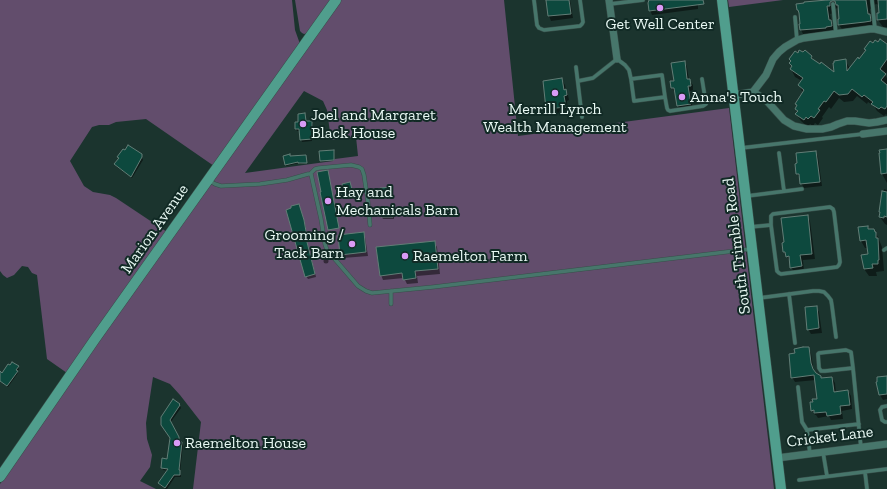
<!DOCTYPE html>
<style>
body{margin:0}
canvas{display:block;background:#1b342e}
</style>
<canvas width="887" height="489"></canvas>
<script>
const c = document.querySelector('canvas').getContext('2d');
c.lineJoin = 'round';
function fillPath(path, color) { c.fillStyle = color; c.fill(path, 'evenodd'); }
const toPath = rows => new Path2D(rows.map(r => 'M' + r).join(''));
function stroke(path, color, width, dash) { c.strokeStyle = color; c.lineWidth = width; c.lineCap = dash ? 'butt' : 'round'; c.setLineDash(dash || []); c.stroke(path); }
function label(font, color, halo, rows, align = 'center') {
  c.font = font + ' "Zilla Slab",serif'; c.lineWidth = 4; c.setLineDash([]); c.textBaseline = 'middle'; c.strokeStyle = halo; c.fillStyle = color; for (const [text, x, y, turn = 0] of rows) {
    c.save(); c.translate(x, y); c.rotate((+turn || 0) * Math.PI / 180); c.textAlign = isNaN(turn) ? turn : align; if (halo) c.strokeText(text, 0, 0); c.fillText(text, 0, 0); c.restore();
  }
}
fillPath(toPath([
 [0,0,292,0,295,30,300,44,214,166,146,119,116,122,109,125,99,125,92,127,70,161,84,186,93,192,110,195,116,198,167,232,67,373,47,359,37,275,32,273,28,267,22,266,14,275,7,278,3,275,0,271],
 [295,0,332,0,308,33,304,34,302,33,300,31],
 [340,0,504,0,518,136,729,108,774,489,193,489,201,422,180,395,170,384,153,377,146,423,147,439,152,455,150,467,140,481,156,489,0,489,0,484,73,377],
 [304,91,323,101,327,110,331,140,356,137,358,156,335,159,333,161,245,173],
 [728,0,783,0,729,7]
]), '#624d6c');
fillPath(toPath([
 [547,0,570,0,573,18,551,21,549,16],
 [650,0,698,0,698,9,652,15,650,10],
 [831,0,887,0,887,27,883,27,878,20,881,14,879,5,876,4,873,6,873,8,870,9,871,18,874,23,875,28,844,32,839,25,841,20,839,9,837,8,834,10,834,13,830,14,832,23,835,28,836,33,805,38,801,30,800,14,798,10],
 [887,46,887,72,885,75,887,78,887,115,886,114,884,116,877,111,874,106,868,102,867,104,857,96,853,101,844,102,839,98,831,109,829,107,822,117,823,118,818,125,815,123,813,126,810,124,808,127,801,121,796,114,798,112,796,109,798,107,796,104,803,93,799,85,802,81,795,77,791,69,792,67,790,64,811,56,814,61,835,74,845,60,850,69,860,60,866,51,865,49],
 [685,62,687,67,689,80,693,85,693,91,690,91,693,109,681,111,678,106,675,93,672,88,672,82,675,82],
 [562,80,565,85,566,90,568,95,569,100,567,101,568,112,550,114,547,109,544,82],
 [305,114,306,117,306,122,311,122,313,124,313,129,312,129,312,141,302,142,301,139,300,131,297,131,296,129],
 [887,150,887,183,882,174],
 [816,152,818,157,822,186,804,188,801,183,800,178,797,174],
 [141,155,143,160,132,178,117,167,116,165,120,159,118,157],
 [284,157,306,157,306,163,300,164,299,163,286,166],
 [392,188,393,190,393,198,382,198,381,196],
 [884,189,887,190,887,225,885,224,880,217,881,213,880,212],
 [352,191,355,194,355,196,354,198,347,199,343,197,342,195],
 [299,205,305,224,308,240,307,241,316,277,308,279,306,276],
 [392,209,394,211,394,219,383,219,382,217],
 [807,216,810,221,815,259,803,260,804,271,794,272,791,267,790,261,784,252],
 [867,227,869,230,874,230,878,237,882,247,884,271,876,272,877,276,869,276,864,269,869,255,868,248,865,248,861,241],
 [363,233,365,237,368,256,343,258,341,255],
 [434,242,437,247,440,274,417,276,418,283,407,284,404,278,383,280,381,275],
 '323.5 261a2.5 2.5 0 1 1 5 0a2.5 2.5 0 1 1-5 0Z',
 [816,307,819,312,822,333,811,334,808,329],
 [808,348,811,353,813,367,815,374,820,376,822,379,832,378,835,383,836,393,848,391,851,396,852,409,842,411,843,419,831,420,829,416,818,418,816,415,815,415,812,410,818,400,816,380,795,382,792,377,796,354],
 [18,367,19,369,17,372,18,373,8,387,0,381,0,372,3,374],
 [887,377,887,399,883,400,880,395,878,383],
 [179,404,181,408,170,423,180,440,180,443,182,443,183,445,180,472,181,477,175,477,167,489,165,489,161,486,159,484,168,471,163,470,162,468,163,459,168,460,171,438,162,424]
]), '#0007');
const building = toPath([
 [546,0,569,0,571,14,548,16,546,0],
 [649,0,703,0,704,4,649,11,648,3,649,0],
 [827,0,866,0,868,14,870,14,871,21,865,22,838,25,838,19,839,19,838,5,836,5,835,1,832,1,830,2,830,6,827,6,829,20,831,20,832,26,826,27,826,28,800,30,799,24,800,24,799,13,798,10,797,10,796,4,804,3,804,2,827,0],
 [878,0,887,0,887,19,877,20,877,13,879,13,878,0],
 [880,39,887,44,887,59,880,69,886,74,881,80,887,85,887,106,885,109,881,107,879,109,871,104,873,102,864,95,862,97,852,89,848,94,839,95,834,91,826,102,824,101,818,109,820,110,814,118,811,116,808,119,806,117,804,120,795,114,798,111,795,109,797,105,795,104,804,90,798,85,803,78,790,69,792,66,789,63,791,61,789,59,795,51,798,53,799,50,803,52,805,50,812,56,811,58,820,64,821,62,834,72,833,63,834,63,834,61,846,59,847,71,858,57,859,59,866,50,864,49,870,41,873,43,875,40,878,42,880,39],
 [685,61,687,79,690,79,691,86,688,86,691,104,677,106,674,88,671,88,670,81,674,81,671,63,685,61],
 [562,78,564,90,566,89,567,95,564,96,566,107,546,109,543,81,562,78],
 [305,113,306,121,312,121,312,127,311,127,312,139,300,140,299,129,295,129,295,122,298,122,298,114,305,113],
 [128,145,142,154,142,157,131,177,114,164,119,158,117,157,123,149,125,150,128,145],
 [887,149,887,173,881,174,879,153,880,153,879,150,887,149],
 [334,150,334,160,320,161,319,151,334,150],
 [816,151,820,182,800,184,799,174,796,174,795,164,797,163,796,153,816,151],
 [290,154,290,156,306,155,307,163,298,163,298,162,285,165,283,156,290,154],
 [328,170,339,228,328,230,320,192,321,192,317,172,328,170],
 [350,182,352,189,354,191,355,194,353,196,345,198,341,195,344,191,342,184,350,182],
 [392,187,392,196,380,196,380,188,392,187],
 [882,191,887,192,887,217,884,216,884,218,879,217,880,212,879,212,882,191],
 [299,204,304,220,307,237,306,238,315,274,305,277,286,210,291,208,291,206,299,204],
 [393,208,393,217,381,217,381,209,393,208],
 [808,215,812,254,800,255,802,266,790,268,789,256,786,257,785,252,783,252,782,243,784,242,781,218,808,215],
 [868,226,868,229,874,229,875,232,876,232,876,238,878,238,879,260,878,260,878,264,872,264,873,268,864,269,861,255,868,254,866,240,860,241,858,227,868,226],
 [364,232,366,252,340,255,338,235,364,232],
 [435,241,438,269,415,271,416,278,403,280,402,273,380,276,376,247,435,241],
 [817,306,819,328,807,330,805,307,817,306],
 [803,347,809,347,811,363,813,369,816,373,821,376,821,378,832,377,834,392,848,390,850,405,840,406,841,414,827,416,826,412,814,413,814,410,811,411,810,402,813,402,812,399,817,399,814,375,791,378,789,354,795,353,794,349,803,347],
 [12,362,19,366,16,370,18,371,7,386,0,381,0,371,2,373,8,364,10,365,12,362],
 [887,376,887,394,879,395,876,382,877,382,877,377,887,376],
 [173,399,180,404,179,405,180,405,170,420,179,437,179,441,182,442,179,470,180,470,180,475,174,475,165,488,158,483,168,469,161,468,162,458,167,459,170,438,161,425,161,417,173,399]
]);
fillPath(building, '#0d493e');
stroke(building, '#627d76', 1);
const lane = toPath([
 [534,0,537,25,539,28,544,30,580,26,582,24,583,22,580,0],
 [872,0,875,29],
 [610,4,643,0],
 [833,4,836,34],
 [795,17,797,40],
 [576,67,582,117],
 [578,81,593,78,617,59,625,65,629,70,631,79,662,75,665,97,634,101,631,79],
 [665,97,667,108,668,110,670,111,703,106,706,104,702,79],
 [741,148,863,134],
 [779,153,784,191],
 [310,174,315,169,319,168,351,165,359,167,362,169,364,175,368,202,370,225],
 [208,180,215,184,221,186,260,184,287,180,308,174,311,174,321,219,325,244,327,250,358,286,366,291,372,293,433,287,751,249],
 [747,196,802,189],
 [830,207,833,209,834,212,840,262,839,265,837,267,781,274,779,273,777,271,771,225,771,216,773,214,830,207],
 [750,227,771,225],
 [884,250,887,248],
 [789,294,795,343],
 [759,298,813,291,819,291,824,292,828,296,831,300,832,306,836,337],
 [391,304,391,291],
 [853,368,825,371,821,371,819,368,818,354,819,353,846,350,851,352,853,368,861,448],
 [798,387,802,422,807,430,810,454],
 [887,406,882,407,880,410,882,420,885,422,887,422],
 [807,430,859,424],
 [823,452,827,476],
 [865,472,867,489],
 [799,480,887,469]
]);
const street = toPath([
 [609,0,617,59],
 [753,92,766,75,773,59,779,52,785,47,797,40,804,38,870,29,875,29,887,32],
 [734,95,753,92,766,100,784,120,794,126,807,129,822,129,831,127,838,124,847,121,855,121,869,123,877,122,887,120],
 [863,134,887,131],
 [777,458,887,444]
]);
const secondary = toPath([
 [722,0,781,489],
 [0,477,95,339,336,0]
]);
stroke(lane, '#384f4a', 4.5);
stroke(street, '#384f4a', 8);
stroke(secondary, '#384f4a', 11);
stroke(lane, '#47766b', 3.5);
stroke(street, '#47766b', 7);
stroke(secondary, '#509e8d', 10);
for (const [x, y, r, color] of [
 [660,8,4,"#da9af6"],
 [555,93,4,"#da9af6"],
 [682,97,4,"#da9af6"],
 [303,124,4,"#da9af6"],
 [328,201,4,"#da9af6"],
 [352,244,4,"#da9af6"],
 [405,256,4,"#da9af6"],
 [177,443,4,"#da9af6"]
]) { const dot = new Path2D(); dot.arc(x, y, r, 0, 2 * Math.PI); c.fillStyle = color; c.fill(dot); stroke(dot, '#112a25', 1.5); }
label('16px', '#e8f8f3', '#112a25', [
 ["Get Well Center",660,24,"center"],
 ["Anna's Touch",690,97],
 ["Merrill Lynch",555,109,"center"],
 ["Wealth Management",555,127,"center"],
 ["Joel and Margaret",311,115],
 ["Black House",311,133],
 ["Hay and",336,192],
 ["Mechanicals Barn",336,210],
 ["Grooming /",344,235,"right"],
 ["Tack Barn",344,253,"right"],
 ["Raemelton Farm",413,256],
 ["Raemelton House",185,443]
], 'left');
label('16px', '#e8f8f3', '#112a25', [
 ["Marion Avenue",155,229,-55],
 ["South Trimble Road",737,246,-97],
 ["Cricket Lane",830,437,-7]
]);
</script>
